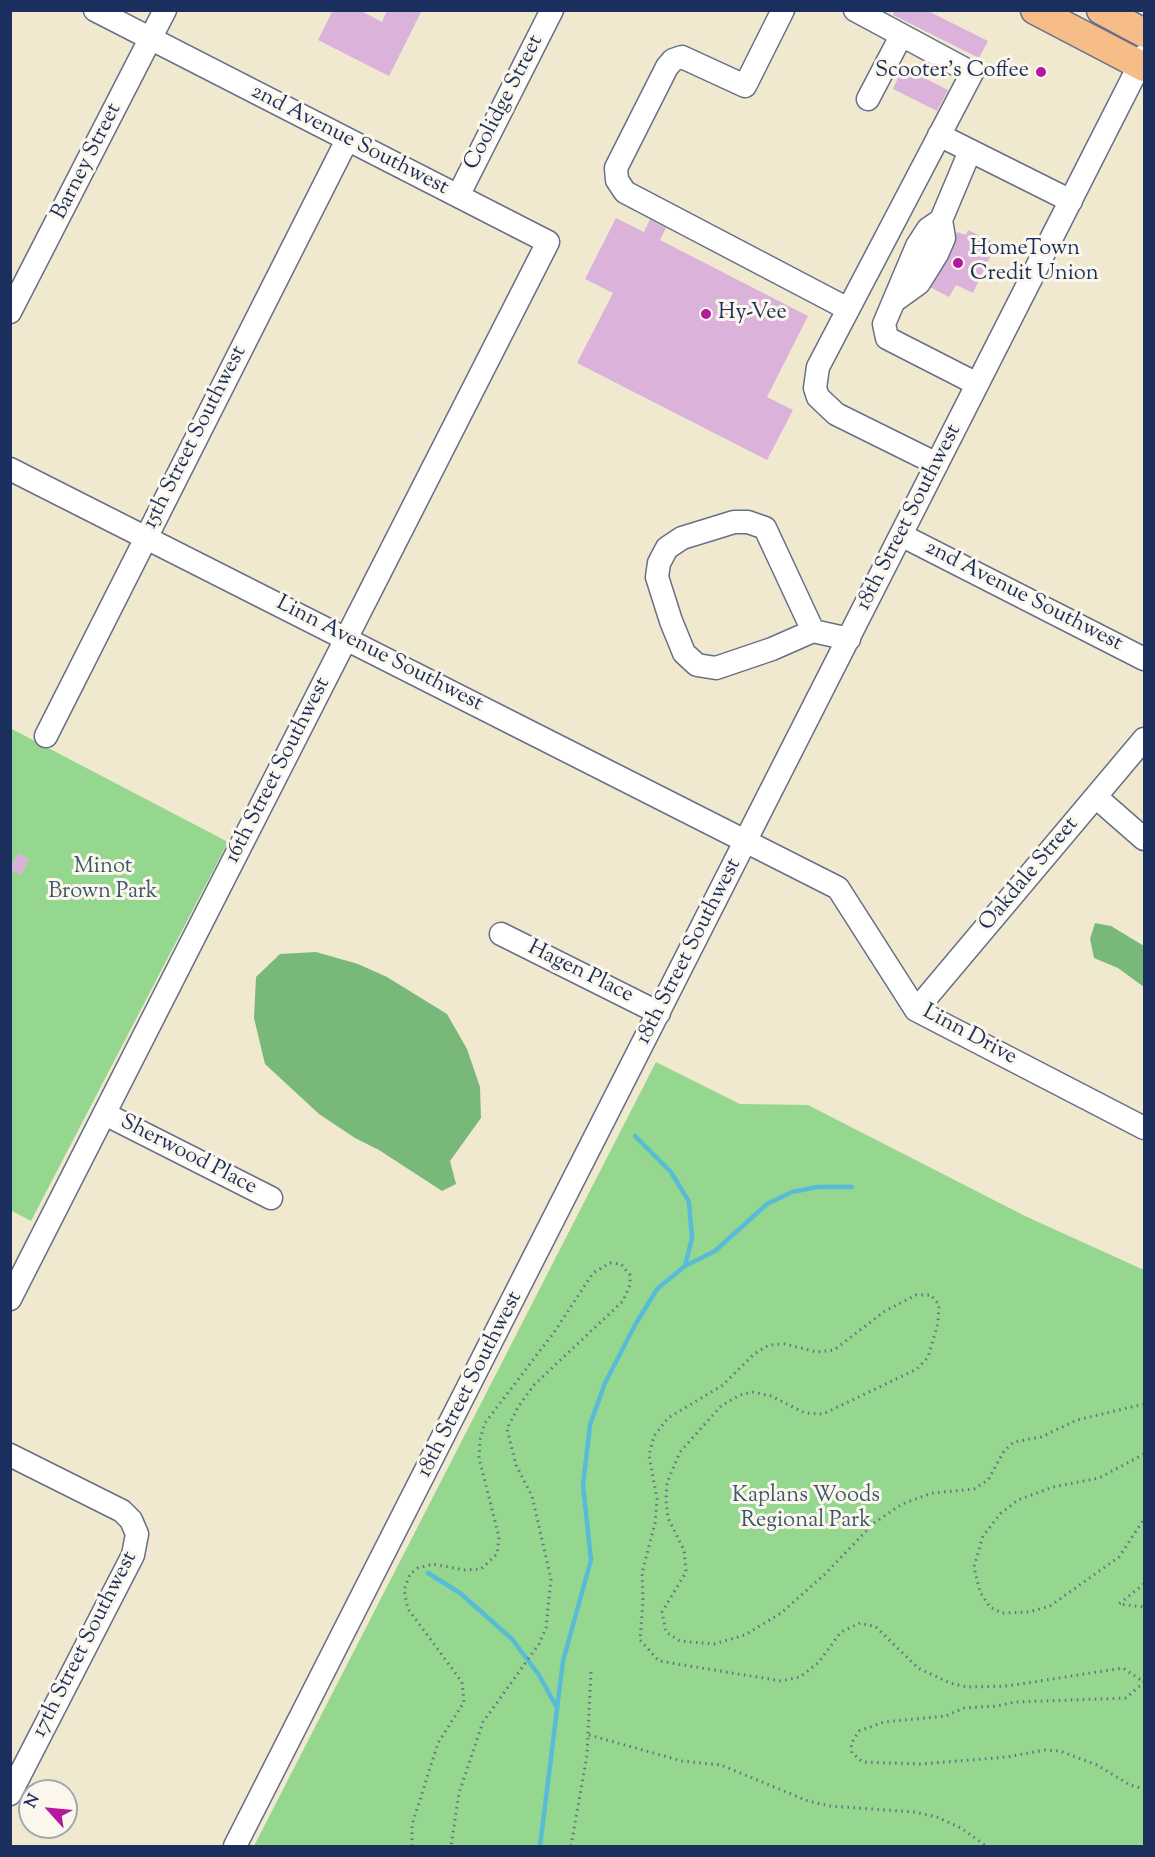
<!DOCTYPE html>
<style>
body{margin:0}
#map{position:relative;width:1155px;height:1857px;overflow:hidden;background:#f1e9cf;font-family:"Sorts Mill Goudy",serif}
canvas{display:block}
.frame{position:absolute;inset:0;border:12px solid #1b2f5e;pointer-events:none}
.north{position:absolute;left:18px;top:1779px;width:60px;height:60px;box-sizing:border-box;background:#fbf7ec;border:2px solid #a1a7b3;border-radius:50%;rotate:297deg;font-size:16px;font-weight:700;line-height:24px;text-align:center;color:#1b2f5e}
.north::after{content:'';display:block;margin:auto;width:21px;height:27px;background:#b5179e;clip-path:polygon(50% 0,100% 100%,50% 72%,0 100%)}
</style>
<div id="map">
<canvas width="1155" height="1857"></canvas>
<div class="frame"></div>
<div class="north">N</div>
</div>
<script>
const c = document.querySelector('canvas').getContext('2d');
c.lineJoin = 'round';
function fillPath(path, color) { c.fillStyle = color; c.fill(path, 'evenodd'); }
const toPath = rows => new Path2D(rows.map(r => 'M' + r).join(''));
function stroke(path, color, width, dash) { c.strokeStyle = color; c.lineWidth = width; c.lineCap = dash ? 'butt' : 'round'; c.setLineDash(dash || []); c.stroke(path); }
function label(font, color, halo, rows, align = 'center') {
  c.font = font + ' "Sorts Mill Goudy",serif'; c.lineWidth = 6; c.setLineDash([]); c.textBaseline = 'middle'; c.strokeStyle = halo; c.fillStyle = color; for (const [text, x, y, turn = 0] of rows) {
    c.save(); c.translate(x, y); c.rotate((+turn || 0) * Math.PI / 180); c.textAlign = isNaN(turn) ? turn : align; if (halo) c.strokeText(text, 0, 0); c.fillText(text, 0, 0); c.restore();
  }
}
fillPath(toPath([
 [10,728,228,842,31,1221,10,1210],
 [656,1062,740,1104,808,1105,1025,1216,1144,1270,1144,1846,254,1846]
]), '#95d78e');
fillPath(toPath([
 [1095,923,1111,926,1144,946,1144,987,1118,968,1094,958,1090,939],
 [316,952,358,964,387,977,447,1014,467,1049,480,1087,481,1118,450,1161,456,1184,442,1191,379,1150,355,1138,319,1114,265,1064,254,1018,256,977,280,954]
]), '#78b879');
stroke(toPath([
 [635,1136,671,1172,689,1202,692,1238,685,1266],
 [428,1573,460,1593,512,1639,539,1675,557,1708],
 [540,1846,563,1661,591,1560,583,1485,590,1425,605,1383,635,1325,657,1289,685,1266,715,1251,767,1204,792,1192,817,1187,852,1187]
]), '#58bcd7', 4.5);
fillPath(toPath([
 [333,10,359,10,382,22,387,10,422,10,389,76,318,40],
 [895,10,926,10,988,41,979,58,893,15],
 [903,67,948,90,937,111,893,89],
 [616,218,644,232,650,219,666,228,660,240,808,316,767,397,793,410,767,460,577,363,613,293,585,279],
 [968,230,991,241,985,254,990,257,973,293,956,285,949,297,930,287,957,232,966,235],
 [18,853,29,859,21,875,10,869]
]), '#dab2da');
const minor = toPath([
 [783,10,745,86,682,57,673,60,667,67,616,168,617,180,625,192,848,309],
 [855,10,972,73,818,367,815,388,818,397,836,414,937,464],
 [868,99,901,36],
 [939,135,1071,201],
 [458,196,552,10],
 [941,220,928,229,917,246,884,324,887,338,977,384],
 [894,301,919,283,937,254,944,238,941,220,970,151],
 [10,312,165,10],
 [10,469,838,888,916,1010,1144,1128],
 [901,535,1144,659],
 [813,631,765,528,748,522,734,522,682,538,667,548,659,563,657,577,671,621,684,653,697,665,716,668,772,649,813,631,849,639],
 [46,736,347,140],
 [1096,797,1144,839],
 [501,934,659,1013],
 [916,1010,1144,739],
 [105,1114,271,1198],
 [10,1299,548,242,95,10],
 [10,1455,122,1511,131,1520,137,1534,133,1555,10,1794],
 [235,1846,1144,56]
]);
const major = toPath([
 [1035,10,1144,67],
 [1101,10,1144,33]
]);
stroke(minor, '#667086', 25);
stroke(major, '#667086', 31);
stroke(toPath([
 [1144,1404,1077,1420,1041,1437,1014,1442,1004,1451,988,1480,974,1489,932,1493,902,1504,874,1523,824,1575,781,1613,745,1635,714,1644,680,1641,666,1632,662,1612,686,1572,684,1550,668,1518,666,1501,667,1483,680,1452,721,1406,740,1395,752,1392,771,1396,805,1413,823,1414,917,1369,928,1357,938,1323,939,1305,931,1295,916,1295,885,1311,834,1350,817,1352,785,1344,769,1345,754,1354,723,1385,668,1418,654,1436,649,1455,657,1499,655,1523,642,1573,643,1600,640,1640,659,1661,781,1681,800,1677,818,1663,841,1632,860,1623,876,1627,918,1668,950,1683,967,1687,1007,1686,1123,1668,1144,1682,1126,1698,1015,1702,997,1706,964,1708,946,1716,884,1722,859,1731,851,1744,852,1753,863,1762,921,1764,1007,1757,1045,1750,1060,1751,1097,1765,1130,1785,1144,1789],
 [1144,1454,1099,1478,1053,1487,1018,1500,1001,1513,983,1536,974,1567,980,1592,990,1607,1002,1613,1029,1612,1050,1606,1119,1557,1144,1519],
 [1144,1584,1119,1604,1144,1607],
 [589,1735,682,1761,721,1765,808,1801,830,1806,914,1812,937,1817,961,1828,986,1846],
 [412,1846,412,1825,438,1743,464,1702,462,1682,408,1609,404,1590,410,1574,418,1568,433,1564,464,1570,481,1569,497,1554,499,1537,479,1458,480,1440,485,1423,555,1331,593,1273,610,1263,621,1264,630,1275,630,1285,623,1301,534,1385,518,1407,507,1429,516,1465,532,1496,551,1579,546,1628,539,1644,483,1722,459,1793,451,1846],
 [571,1846,587,1755,591,1672]
]), '#667086', 3, [1.5, 4.5]);
stroke(minor, '#fff', 22);
stroke(major, '#f7bd88', 28);
for (const [x, y, r, color] of [
 [1041,72,6,"#b5179e"],
 [958,263,6,"#b5179e"],
 [706,314,6,"#b5179e"]
]) { const dot = new Path2D(); dot.arc(x, y, r, 0, 2 * Math.PI); c.fillStyle = color; c.fill(dot); stroke(dot, '#fbf7ec', 2); }
label('22px', '#1b2f5e', '#fbf7ec', [
 ["Scooter's Coffee",1029,72,"right"],
 ["HomeTown",970,250],
 ["Credit Union",970,275],
 ["Hy-Vee",718,314]
], 'left');
label('22px', '#1b2f5e', '#fbf7ec', [
 ["Coolidge Street",505,103,-63],
 ["2nd Avenue Southwest",349,141,27],
 ["Barney Street",88,162,-63],
 ["15th Street Southwest",196,438,-63],
 ["18th Street Southwest",910,518,-63],
 ["2nd Avenue Southwest",1023,597,27],
 ["Linn Avenue Southwest",379,655,27],
 ["16th Street Southwest",279,771,-63],
 ["Oakdale Street",1030,875,-50],
 ["18th Street Southwest",690,952,-63],
 ["Hagen Place",580,973,26],
 ["Linn Drive",969,1036,28],
 ["Sherwood Place",188,1156,27],
 ["18th Street Southwest",471,1385,-63],
 ["17th Street Southwest",86,1645,-63]
]);
label('22px', '#3a596a', '#fbf7ec', [
 ["Minot",103,868],
 ["Brown Park",103,893],
 ["Kaplans Woods",806,1497],
 ["Regional Park",806,1522]
]);
</script>
